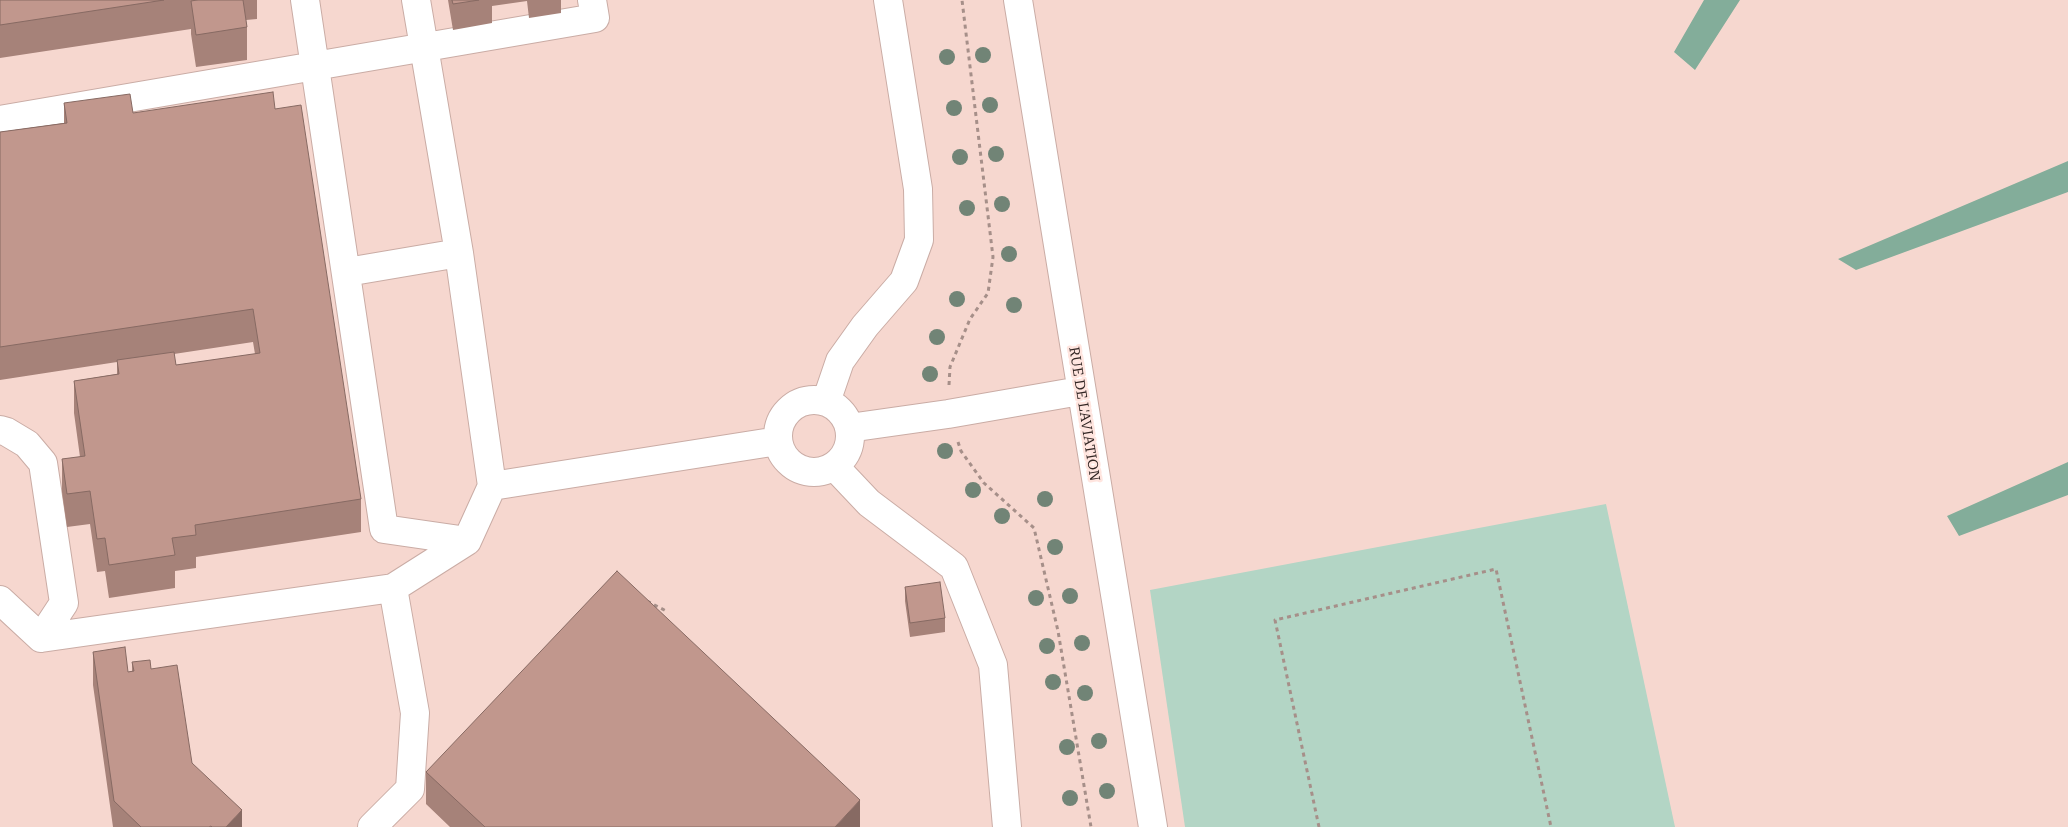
<!DOCTYPE html>
<style>
body{margin:0}
canvas{display:block;background:#f6d7cf}
</style>
<canvas width="2068" height="827"></canvas>
<script>
const c = document.querySelector('canvas').getContext('2d');
c.lineJoin = 'round';
function fillPath(path, color) { c.fillStyle = color; c.fill(path, 'evenodd'); }
const toPath = rows => new Path2D(rows.map(r => 'M' + r).join(''));
function stroke(path, color, width, dash) { c.strokeStyle = color; c.lineWidth = width; c.lineCap = dash ? 'butt' : 'round'; c.setLineDash(dash || []); c.stroke(path); }
function label(font, color, halo, rows, align = 'center') {
  c.font = font + ' "Roboto Serif",serif'; c.lineWidth = 5; c.setLineDash([]); c.textBaseline = 'middle'; c.strokeStyle = halo; c.fillStyle = color; for (const [text, x, y, turn = 0] of rows) {
    c.save(); c.translate(x, y); c.rotate((+turn || 0) * Math.PI / 180); c.textAlign = isNaN(turn) ? turn : align; if (halo) c.strokeText(text, 0, 0); c.fillText(text, 0, 0); c.restore();
  }
}
fillPath(toPath([
 [1606,504,1675,827,1185,827,1150,590]
]), '#b3d5c5');
fillPath(toPath([
 [1704,0,1740,0,1695,70,1674,52],
 [2068,161,2068,192,1856,270,1838,259],
 [2068,462,2068,495,1959,536,1947,516]
]), '#83ad9a');
const minor = toPath([
 [305,0,384,529,467,541],
 [416,0,459,253,492,486],
 [1018,0,1153,827],
 [0,120,595,18,592,0],
 [347,272,459,253],
 '778 436a36 36 0 1 1 72 0a36 36 0 1 1-72 0Z',
 [826,402,840,361,865,326,904,281,919,240,918,189,888,0],
 [849,428,948,414,1080,391],
 [0,430,7,432,27,444,43,463,64,603,41,638],
 [834,466,869,503,954,567,993,665,1007,827],
 [0,600,41,638,393,588,467,541,492,486,778,441],
 [372,827,410,789,415,713,393,588]
]);
stroke(minor, '#caaca5', 30);
stroke(toPath([
 [949,385,950,367,970,319,988,293,993,257,962,0],
 [958,442,961,451,984,483,1034,528,1058,631,1091,827],
 [647,601,668,612],
 [1319,827,1275,620,1496,569,1551,827]
]), '#a68f89', 3, [4, 4]);
stroke(minor, '#fff', 28);
c.fillStyle = '#718476';
for (const [x, y] of [
 [983,55],
 [947,57],
 [990,105],
 [954,108],
 [996,154],
 [960,157],
 [1002,204],
 [967,208],
 [1009,254],
 [957,299],
 [1014,305],
 [937,337],
 [930,374],
 [945,451],
 [973,490],
 [1045,499],
 [1002,516],
 [1055,547],
 [1070,596],
 [1036,598],
 [1082,643],
 [1047,646],
 [1053,682],
 [1085,693],
 [1099,741],
 [1067,747],
 [1107,791],
 [1070,798]
]) { c.beginPath(); c.arc(x, y, 8, 0, 2 * Math.PI); c.fill(); }
fillPath(toPath([
 [0,0,257,0,257,19,246,20,247,27,247,60,196,67,191,34,191,29,0,58],
 [448,0,561,0,561,13,529,18,527,1,492,6,492,23,453,30],
 [64,103,133,113,275,109,361,499,361,532,196,557,196,568,175,571,175,588,109,598,105,571,97,572,90,524,67,527,62,492,62,459,80,457,74,413,74,381,117,374,117,362,0,380,0,132,64,123],
 [253,342,255,354,176,365,174,354],
 [905,587,945,618,945,632,910,637,905,601],
 [93,652,128,672,132,671,132,662,151,669,192,763,242,827,113,827,93,685],
 [426,772,860,827,450,827,426,804]
]), '#a68279');
fillPath(toPath([
 [860,800,860,827,835,827],
 [242,810,242,827,226,827]
]), '#876a63');
const building = toPath([
 [0,0,164,0,0,25,0,0],
 [197,0,243,0,247,27,196,35,191,1,197,0],
 [452,0,479,0,453,4,452,0],
 [273,92,275,109,301,105,361,499,195,525,196,535,172,538,175,555,109,565,105,538,97,539,90,491,67,494,62,459,85,456,74,381,119,374,117,360,174,352,176,365,260,353,253,309,0,347,0,132,67,123,64,103,130,94,133,113,273,92],
 [617,571,860,800,835,827,485,827,426,772,617,571],
 [940,582,945,618,910,623,905,587,940,582],
 [125,647,128,672,134,671,132,662,150,660,151,669,177,665,192,763,242,810,226,827,212,827,211,826,209,827,141,827,114,801,93,652,125,647]
]);
fillPath(building, '#c1978d');
stroke(building, '#876a63', 1);
label('14px', '#322624', '#ffe5df', [
 ["RUE DE L'AVIATION",1084,414,81]
]);
</script>
